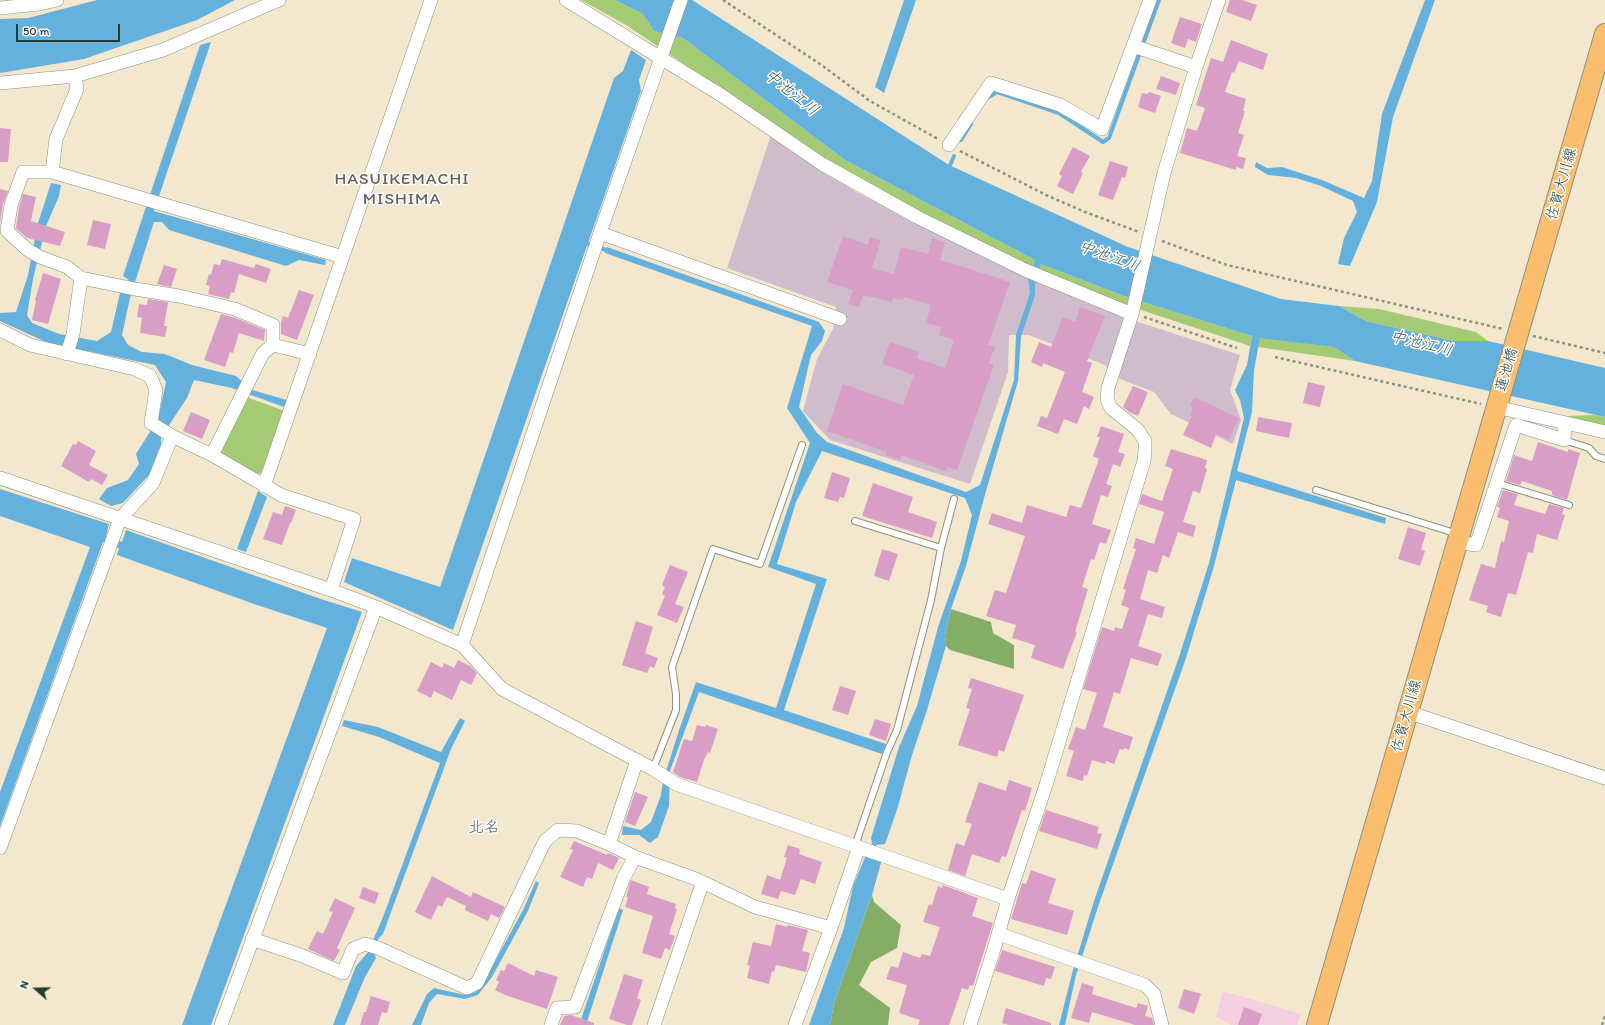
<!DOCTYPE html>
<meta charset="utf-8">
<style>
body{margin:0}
#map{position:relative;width:1605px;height:1025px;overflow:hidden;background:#f3e8ce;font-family:Itim,sans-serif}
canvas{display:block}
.north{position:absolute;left:16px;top:969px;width:40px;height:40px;-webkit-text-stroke:3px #fdfcf7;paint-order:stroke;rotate:290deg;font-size:11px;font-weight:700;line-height:16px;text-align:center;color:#1f3d34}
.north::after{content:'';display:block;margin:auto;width:14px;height:18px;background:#1f3d34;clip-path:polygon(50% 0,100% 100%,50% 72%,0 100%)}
.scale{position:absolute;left:16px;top:24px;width:104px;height:18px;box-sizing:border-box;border:2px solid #1f3d34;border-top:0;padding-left:5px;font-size:12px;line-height:14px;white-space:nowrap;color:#1f3d34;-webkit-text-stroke:3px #fdfcf7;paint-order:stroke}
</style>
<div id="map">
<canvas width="1605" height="1025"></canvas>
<div class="north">N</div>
<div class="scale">50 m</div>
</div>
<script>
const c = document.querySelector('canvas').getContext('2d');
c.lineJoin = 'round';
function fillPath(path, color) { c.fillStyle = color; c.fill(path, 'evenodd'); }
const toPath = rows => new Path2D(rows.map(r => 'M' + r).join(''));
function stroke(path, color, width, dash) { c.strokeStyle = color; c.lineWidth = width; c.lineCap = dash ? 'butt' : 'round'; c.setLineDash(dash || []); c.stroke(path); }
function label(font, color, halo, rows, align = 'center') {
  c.font = font + ' Itim,"Klee One",sans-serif'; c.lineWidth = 3; c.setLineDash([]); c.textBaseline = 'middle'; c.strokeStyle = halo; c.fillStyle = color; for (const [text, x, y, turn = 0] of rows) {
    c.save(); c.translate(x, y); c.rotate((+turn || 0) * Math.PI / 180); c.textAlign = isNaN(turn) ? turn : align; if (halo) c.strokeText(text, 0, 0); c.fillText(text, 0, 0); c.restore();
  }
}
fillPath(toPath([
 [1223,991,1301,1014,1297,1025,1231,1025,1216,1017]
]), '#f3cfdf');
fillPath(toPath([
 [771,135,856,192,1015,271,1126,318,1240,355,1230,390,1241,420,1233,444,1171,414,1154,392,1115,377,1105,365,1029,335,1009,335,1008,372,970,484,830,440,803,411,817,359,833,329,836,307,727,268]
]), '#cfbdce');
fillPath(toPath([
 [581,0,615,0,643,14,654,31,683,38,845,160,1035,260,1032,267,921,214,821,156,626,25],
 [1041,264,1124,296,1252,336,1250,346,1126,305,1039,269],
 [1339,306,1379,309,1476,332,1488,341,1454,341,1366,321],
 [1260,337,1334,347,1355,361,1258,347],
 [246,397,285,411,264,472,255,475,218,452],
 [1594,415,1605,417,1605,426,1565,416]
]), '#a5ca74');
fillPath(toPath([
 [951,609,991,622,993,633,1014,645,1014,669,950,650,946,646,945,635],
 [872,895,874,902,901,925,897,948,871,962,859,985,890,1008,888,1025,830,1025,834,1003]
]), '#84ae66');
fillPath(toPath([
 [97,0,235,0,197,20,84,59,0,73,0,19,28,18],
 [615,0,692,0,949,165,1128,247,1281,299,1339,306,1366,321,1454,341,1488,341,1605,368,1605,417,1355,361,1334,347,1260,338,1254,370,1252,412,1237,471,1386,518,1385,524,1236,480,1214,566,1186,658,1099,904,1076,975,1065,1025,1059,1025,1073,970,1094,901,1180,654,1209,563,1244,418,1240,400,1235,390,1247,365,1252,336,1124,296,1041,264,1035,281,1035,295,1021,337,1018,381,984,498,966,566,951,609,945,635,946,646,926,713,912,755,897,810,885,844,876,845,874,857,882,859,872,895,834,1003,830,1025,809,1025,844,928,853,886,866,855,869,856,872,843,871,838,899,747,917,706,938,627,961,561,972,515,965,498,822,451,796,502,777,564,827,579,784,710,886,744,882,754,699,692,670,771,669,806,658,837,650,843,639,835,622,835,623,826,641,830,651,822,661,795,663,781,679,730,696,682,776,708,816,584,768,567,810,443,787,408,812,326,605,253,607,247,819,322,825,331,822,341,811,355,799,407,817,433,827,442,966,492,980,485,1014,380,1016,335,1030,293,1028,277,1035,260,845,160,683,38,654,31,643,14],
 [904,0,916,0,884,93,875,87],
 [1425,0,1435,0,1393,117,1377,202,1350,266,1338,264,1344,238,1357,212,1353,201,1321,186,1296,178,1268,175,1255,167,1256,162,1267,168,1282,167,1322,180,1364,198,1372,181,1382,114],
 [211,42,154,211,326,260,325,265,299,260,286,266,169,230,162,222,154,222,130,298,122,335,128,345,142,352,165,354,192,365,236,376,252,390,287,400,284,407,232,388,194,380,187,398,161,437,161,444,149,475,123,503,111,506,99,499,107,488,128,480,139,464,136,454,158,419,166,382,155,365,48,343,0,321,0,313,16,312,28,275,38,223,51,183,61,185,59,196,46,226,33,279,27,315,32,323,59,334,97,341,111,332,120,293,125,293,129,280,123,276,200,45],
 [631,50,646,60,639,80,641,91,453,630,344,582,352,558,440,587,614,78,623,71],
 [0,489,109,524,106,536,122,542,126,530,321,599,362,612,211,1025,182,1025,327,628,257,605,117,555,119,548,103,542,0,826,0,792,90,547,0,516],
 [258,491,267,497,246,552,237,549],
 [460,718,465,721,451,749,383,934,378,939,373,951,376,958,365,977,345,1025,333,1025,356,966,368,952,383,917,440,763,379,737,342,726,344,720,378,727,441,752],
 [536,881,539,883,528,911,492,977,478,995,465,999,437,994,429,1003,421,1025,412,1025,427,994,434,988,465,995,476,992,487,976,523,910],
 [619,908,623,910,586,1025,579,1025]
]), '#65b1de');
stroke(toPath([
 [987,98,997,92,1059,113,1103,142,1109,138,1159,0],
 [961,140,971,124],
 [948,170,954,156],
 [588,244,606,250]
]), '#65b1de', 4);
fillPath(toPath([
 [1230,0,1242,0,1257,5,1251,21,1226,12],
 [1180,17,1202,24,1196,42,1188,39,1185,48,1171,43],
 [1231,40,1268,54,1263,70,1239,61,1234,73,1232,72,1225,92,1246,99,1243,111,1245,111,1238,133,1244,135,1237,156,1246,158,1243,169,1236,167,1236,170,1180,153,1187,128,1197,131,1205,108,1196,105,1211,58,1223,62],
 [1161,76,1180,83,1176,95,1156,89],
 [1149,92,1161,96,1155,113,1138,107,1142,93,1148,94],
 [0,128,11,129,8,162,0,162],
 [1073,147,1090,156,1081,172,1083,173,1073,194,1057,186,1062,176,1059,174],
 [1110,161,1128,167,1125,178,1122,177,1113,200,1098,195],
 [0,189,8,191,3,204,0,224],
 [23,194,36,197,31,221,65,232,60,246,27,238,16,228,19,207],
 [93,220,111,224,105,249,87,245],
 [843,236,868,245,870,237,881,240,872,268,894,274,901,247,928,254,932,238,945,242,940,260,970,269,1010,282,988,345,995,347,989,363,994,365,957,470,948,467,946,471,901,455,900,460,886,455,887,452,827,431,843,384,903,405,914,375,882,364,890,342,919,352,917,358,945,368,954,340,939,335,941,327,926,323,931,305,904,297,903,300,893,298,892,302,863,295,859,307,848,304,853,290,827,282],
 [222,259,254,268,256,264,271,269,266,283,239,274,234,293,231,292,229,299,208,294,210,286,206,285,209,274,211,275,214,264,220,265],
 [164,265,177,269,171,287,157,284],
 [43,273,61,279,48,324,32,320,36,301,35,300],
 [299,290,314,295,297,340,281,334,281,323,283,316,288,318],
 [148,299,168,302,164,326,167,326,165,337,140,333,142,318,137,317,139,304,147,305],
 [1080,307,1105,316,1087,361,1092,363,1082,392,1094,397,1089,409,1084,406,1077,424,1064,419,1058,434,1037,426,1041,416,1047,418,1065,372,1043,363,1042,367,1031,362,1039,342,1051,347,1063,317,1075,322],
 [221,314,233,317,265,330,264,341,239,333,233,353,230,352,225,367,204,360],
 [1308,382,1325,386,1320,407,1303,403],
 [1133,386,1148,392,1138,416,1129,412,1123,407],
 [1194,397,1239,418,1229,440,1216,434,1211,448,1183,435,1192,416,1190,415,1193,408,1190,406],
 [191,412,210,420,202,439,183,431],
 [1258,417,1292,423,1289,438,1256,431],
 [1101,426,1124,434,1118,452,1125,454,1120,467,1113,464,1106,484,1112,486,1108,497,1101,495,1092,524,1111,530,1106,544,1100,542,1094,560,1091,559,1082,587,1088,589,1075,632,1077,632,1063,669,1031,658,1035,645,1012,638,1016,625,986,616,995,590,1006,593,1025,536,988,524,992,513,1022,523,1027,505,1066,517,1070,505,1081,508,1099,459,1093,456,1100,437,1097,437],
 [78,441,96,451,89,465,108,475,102,485,91,479,89,482,61,466,73,444,76,445],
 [1538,442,1568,452,1568,449,1580,453,1567,500,1552,495,1552,491,1522,481,1520,485,1506,481,1514,455,1532,461],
 [1171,449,1207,460,1205,468,1207,469,1200,493,1193,491,1183,522,1196,526,1193,537,1178,532,1169,558,1163,555,1157,573,1148,570,1140,599,1165,607,1162,618,1148,614,1138,646,1162,654,1158,666,1131,658,1120,694,1114,692,1103,727,1133,737,1129,750,1124,748,1123,750,1120,749,1114,764,1106,761,1105,764,1092,760,1087,776,1084,775,1083,781,1066,776,1074,751,1068,749,1076,727,1085,730,1097,693,1083,689,1102,627,1114,631,1115,627,1122,629,1129,608,1121,605,1126,590,1123,589,1136,549,1133,548,1136,538,1154,544,1164,512,1139,504,1142,494,1162,501,1173,469,1165,466],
 [832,472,850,478,844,498,840,497,838,502,824,498],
 [873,483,913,497,908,512,937,522,932,538,862,516],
 [1503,490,1518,494,1514,505,1545,514,1549,504,1564,508,1562,514,1565,515,1557,540,1537,534,1533,553,1528,552,1516,595,1508,593,1501,617,1486,612,1488,606,1469,600,1481,564,1495,568,1501,541,1504,542,1509,521,1497,517,1500,508,1497,507],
 [285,506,296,510,291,523,290,523,282,545,263,539,273,512,282,515],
 [1408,527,1426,533,1421,549,1425,551,1420,566,1398,559],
 [882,549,898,554,889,581,874,576],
 [670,565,688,572,675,604,684,607,677,623,657,615,665,596,662,594,665,587,662,585],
 [636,621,653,627,645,653,658,658,654,668,650,666,647,673,622,665],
 [458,660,470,666,477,673,471,685,461,680,452,700,434,691,431,698,417,691,431,662,442,668,444,663,454,668],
 [971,678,1024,695,1004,752,999,750,997,757,958,745,970,709,966,708,972,689,968,688],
 [840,686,856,691,848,715,832,710],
 [875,719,891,724,886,741,869,735],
 [697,725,705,727,706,725,718,729,710,753,708,752,704,760,697,782,680,777,673,772,684,739,692,741],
 [1009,780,1032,788,1025,811,1022,810,1006,857,1002,856,999,863,972,854,965,876,948,870,956,843,964,846,972,824,965,822,979,782,1006,791],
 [635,792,648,797,635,826,625,822],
 [1046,810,1099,827,1097,833,1102,834,1097,849,1039,831],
 [574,841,607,855,608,853,619,858,613,870,598,863,592,879,587,877,583,887,560,877,573,850,570,849],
 [788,845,800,849,799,854,822,862,815,884,801,879,795,895,781,891,778,899,761,894,767,875,780,880,787,858,784,857],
 [1031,870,1056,879,1048,903,1074,911,1067,935,1011,919,1022,883,1026,884],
 [432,876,471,897,473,892,505,907,499,918,491,914,488,921,465,910,466,906,447,897,442,907,438,905,431,920,415,912],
 [631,880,649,887,647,894,676,904,675,909,677,909,669,934,675,936,670,950,665,948,661,959,642,953,653,916,625,907,628,897,626,897],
 [943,885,978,898,972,916,993,923,973,986,970,985,968,990,962,988,949,1025,918,1025,920,1020,899,1013,907,985,886,979,891,966,898,968,903,952,920,958,922,954,930,956,940,927,923,922,929,904,932,905,938,886,942,888],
 [363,887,379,893,375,904,359,898],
 [335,898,355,908,337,948,340,950,334,961,308,949,317,931,323,934,333,912,329,911],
 [776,924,787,927,788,925,808,930,802,951,810,953,806,972,776,965,774,972,772,971,769,984,747,978,750,966,747,965,753,942,771,946],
 [1002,950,1055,967,1051,979,1046,978,1044,986,995,971],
 [508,963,534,976,536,970,558,977,547,1009,505,995,495,990,499,982,496,980,501,970,504,971],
 [624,974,643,980,637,998,641,1000,632,1025,627,1025,609,1019],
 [1082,983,1094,987,1092,994,1136,1008,1138,1003,1148,1006,1145,1016,1152,1018,1154,1025,1135,1025,1092,1012,1089,1023,1071,1018],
 [1184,989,1201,994,1194,1014,1178,1008],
 [371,996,390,1002,387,1013,382,1012,378,1025,360,1025,364,1012,366,1012],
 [1244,1007,1262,1014,1258,1025,1238,1025],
 [1006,1008,1051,1023,1051,1025,1009,1025,1002,1023],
 [571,1015,594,1023,594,1025,560,1025,564,1016]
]), '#d89ec5');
const lane = toPath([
 [1564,440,1589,448,1596,456,1605,459],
 [1497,483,1569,505],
 [1316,490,1458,534],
 [855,521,941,548],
 [653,769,676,710,676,694,672,667,713,549,760,564,802,445],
 [855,846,887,752,897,730,931,600,941,548,954,499]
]);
const street = toPath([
 [566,0,721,95,822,164,917,217,1025,270,1132,314],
 [0,8,39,4,57,0],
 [1133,46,1196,67],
 [75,76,77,89,56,139,52,172,343,257],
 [0,83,75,76,163,50,279,0],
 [949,145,991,83,1060,105,1102,129,1150,0],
 [52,172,23,172,11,205,7,231,28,250,40,257,67,267,81,278],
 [600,233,840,319],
 [0,330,30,345,135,369,150,376,156,390,151,423,172,436,212,455,281,495,354,519,331,590,376,607,462,645,502,689,653,769,676,784,1008,899],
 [67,354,73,334,81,278,135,289,179,296,235,309,273,325,273,345],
 [1496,407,1605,432],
 [212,455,263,353,273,345,310,354],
 [0,478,331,590],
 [264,486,431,0],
 [1457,542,1476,545,1516,425,1564,440,1565,423],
 [462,645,600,233,681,0],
 [1408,712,1605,778],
 [637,760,609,844,635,857,696,879,755,907,831,928],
 [0,848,120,519,153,483,172,436],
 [999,934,1145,985,1154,994,1162,1025],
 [252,939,303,956,343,973,353,949,365,944,378,948,467,988,477,983,545,841,558,830,577,831,609,844],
 [221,1025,376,607],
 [551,1025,557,1008,575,1007,624,877,635,857],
 [654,1025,702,884],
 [795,1025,831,928,859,847],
 [970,1025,994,949,1008,899,1046,785,1144,461,1145,451,1145,441,1138,430,1111,408,1107,399,1108,388,1132,314,1164,173,1196,67,1219,0]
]);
const primary = toPath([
 [1317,1025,1605,34]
]);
stroke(lane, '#899281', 8);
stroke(street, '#899281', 14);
stroke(primary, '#899281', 22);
stroke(toPath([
 [723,0,820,64,870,101,938,139],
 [960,151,1046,195,1085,212,1139,232],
 [1162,241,1227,265,1503,329],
 [1144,317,1237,348],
 [1533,336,1605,353],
 [1275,357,1481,404],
 [1602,1025,1605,1016]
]), '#899281', 2.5, [3, 3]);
stroke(lane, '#fff', 6);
stroke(street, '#fff', 13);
stroke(primary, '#fbbd6e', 20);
label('15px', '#1f3d34', '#fdfcf7', [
 ["佐賀大川線",1562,184,-74],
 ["蓮池橋",1507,370,-74],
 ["佐賀大川線",1407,716,-74]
]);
label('italic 16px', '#346067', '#fdfcf7', [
 ["中池江川",791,93,39],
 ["中池江川",1109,257,20],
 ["中池江川",1421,344,14]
]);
label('16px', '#605f67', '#fdfcf7', [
 ["北名",484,828]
]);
c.letterSpacing = '1px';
label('17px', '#605f67', '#fdfcf7', [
 ["HASUIKEMACHI",402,180],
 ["MISHIMA",402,200]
]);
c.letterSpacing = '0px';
</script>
